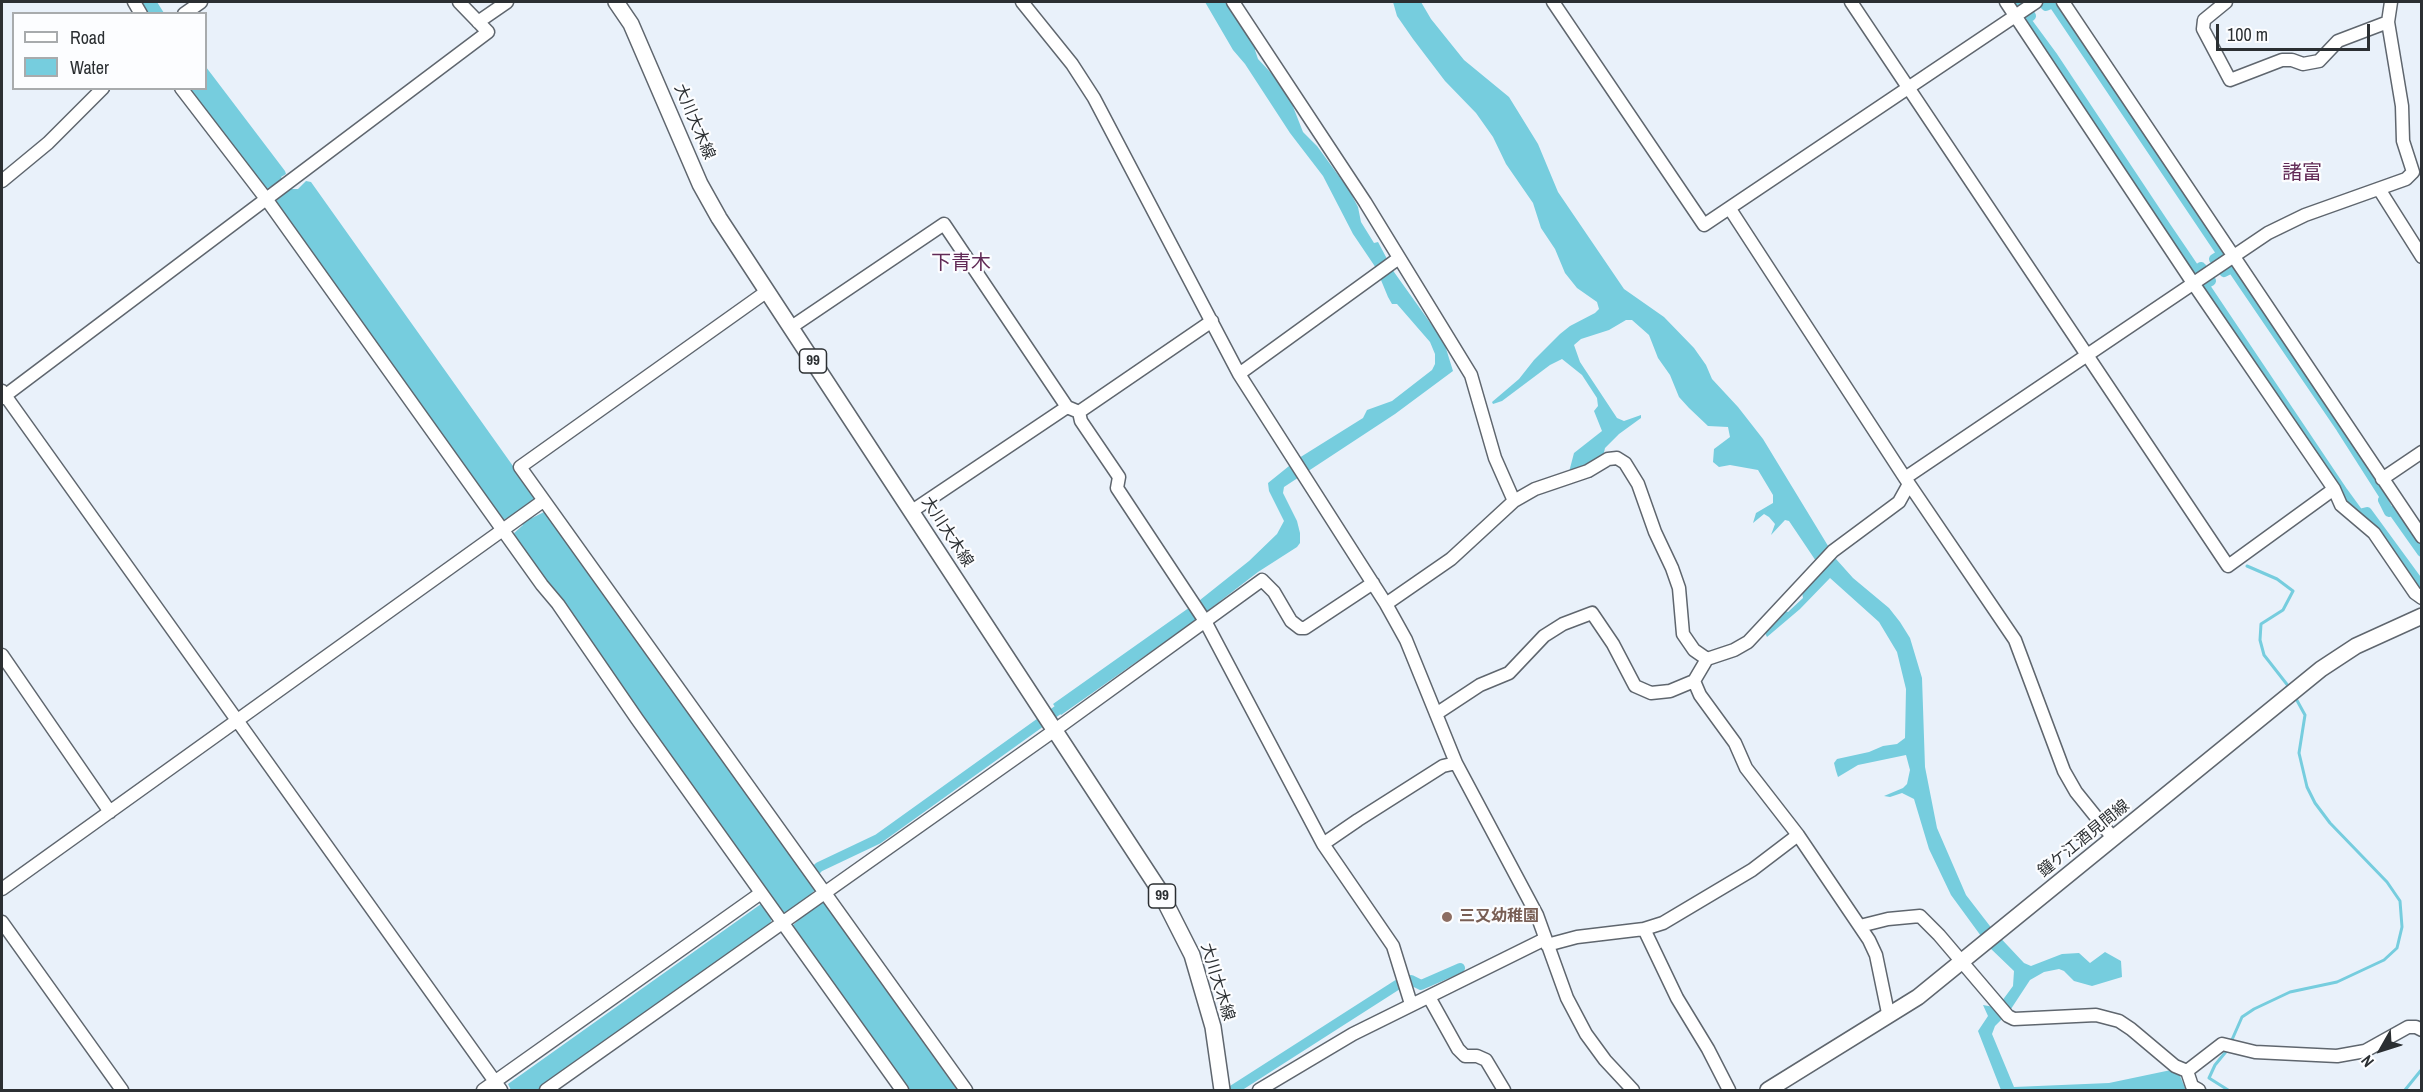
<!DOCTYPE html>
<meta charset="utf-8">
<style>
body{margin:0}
#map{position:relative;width:2423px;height:1092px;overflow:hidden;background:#e9f1fa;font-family:"Archivo Narrow",sans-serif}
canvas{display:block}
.frame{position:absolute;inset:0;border:3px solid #2b2f32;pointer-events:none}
.legend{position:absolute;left:12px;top:12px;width:195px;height:78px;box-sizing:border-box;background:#fcfdff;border:2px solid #a8abad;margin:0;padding:8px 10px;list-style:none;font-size:18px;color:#2b2f32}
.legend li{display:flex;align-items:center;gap:12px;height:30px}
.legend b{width:30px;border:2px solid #a8abad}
.north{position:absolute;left:2351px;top:1020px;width:60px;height:60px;-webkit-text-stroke:4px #fcfdff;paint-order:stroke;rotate:231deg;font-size:16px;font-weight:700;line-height:24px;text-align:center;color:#2b2f32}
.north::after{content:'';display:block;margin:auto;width:21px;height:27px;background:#2b2f32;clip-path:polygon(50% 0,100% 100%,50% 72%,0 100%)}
.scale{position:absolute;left:2216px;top:24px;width:154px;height:27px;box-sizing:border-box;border:3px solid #2b2f32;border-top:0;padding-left:8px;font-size:18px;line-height:21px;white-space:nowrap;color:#2b2f32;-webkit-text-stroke:4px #fcfdff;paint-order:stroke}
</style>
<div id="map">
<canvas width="2423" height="1092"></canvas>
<div class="frame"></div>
<ul class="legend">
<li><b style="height:8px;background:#fff"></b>Road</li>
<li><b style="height:16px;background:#76cdde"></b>Water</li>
</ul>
<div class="north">N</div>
<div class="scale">100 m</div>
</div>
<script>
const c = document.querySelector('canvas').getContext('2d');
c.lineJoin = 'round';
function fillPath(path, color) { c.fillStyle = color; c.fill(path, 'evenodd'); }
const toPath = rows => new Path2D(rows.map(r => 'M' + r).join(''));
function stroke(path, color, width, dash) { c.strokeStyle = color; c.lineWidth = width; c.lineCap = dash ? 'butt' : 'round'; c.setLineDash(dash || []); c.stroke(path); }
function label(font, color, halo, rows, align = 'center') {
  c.font = font + ' "Archivo Narrow","Noto Sans JP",sans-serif'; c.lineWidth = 4.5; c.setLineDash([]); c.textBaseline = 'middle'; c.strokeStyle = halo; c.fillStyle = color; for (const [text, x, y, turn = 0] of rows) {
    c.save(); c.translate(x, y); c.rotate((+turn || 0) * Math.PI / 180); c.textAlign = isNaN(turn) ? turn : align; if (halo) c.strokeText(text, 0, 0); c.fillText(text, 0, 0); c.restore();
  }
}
fillPath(toPath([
 [139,2,157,2,164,13,145,13],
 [1205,2,1226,2,1256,45,1255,50,1258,59,1273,75,1292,104,1303,132,1317,146,1349,190,1358,207,1361,222,1374,243,1378,242,1394,272,1444,342,1453,371,1395,414,1284,487,1283,493,1297,521,1300,533,1300,543,1297,547,1258,572,1193,622,1061,715,1053,704,1200,600,1249,561,1277,534,1284,521,1269,491,1268,483,1299,458,1363,418,1367,410,1392,401,1432,370,1435,364,1435,354,1430,342,1397,304,1392,304,1388,297,1376,268,1353,234,1323,176,1290,133,1245,64,1233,50],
 [1393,2,1421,2,1431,19,1464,60,1509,97,1538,144,1558,192,1624,289,1664,317,1694,348,1706,365,1712,379,1738,407,1763,439,1836,559,1853,578,1889,608,1900,622,1910,638,1922,678,1925,767,1937,828,1966,895,1993,930,2024,963,2031,966,2062,954,2079,953,2090,963,2105,952,2121,961,2122,977,2092,986,2074,981,2064,971,2059,969,2044,972,2030,980,2009,1012,1995,1026,1992,1034,2014,1087,2109,1083,2171,1070,2180,1076,2186,1090,2001,1090,1978,1031,1988,1016,1983,1005,1994,1007,2002,1001,2013,986,2014,971,1989,947,1951,895,1929,849,1914,799,1902,793,1890,797,1884,796,1903,788,1907,784,1910,770,1906,755,1858,765,1838,777,1836,771,1834,763,1837,759,1869,752,1883,746,1897,744,1905,738,1906,689,1897,652,1879,622,1830,578,1800,609,1767,637,1764,631,1783,610,1788,612,1803,598,1802,592,1821,574,1822,570,1789,521,1785,520,1771,535,1775,524,1769,517,1764,514,1753,523,1756,513,1773,503,1773,495,1758,470,1730,465,1719,467,1713,462,1714,449,1730,437,1728,427,1708,426,1689,408,1679,397,1670,375,1658,358,1649,335,1632,320,1626,320,1609,330,1581,339,1574,345,1580,362,1617,418,1624,421,1641,415,1641,418,1619,434,1605,448,1603,457,1592,464,1569,472,1574,453,1602,431,1594,411,1598,406,1597,398,1582,375,1562,359,1550,365,1502,401,1493,404,1492,402,1519,379,1534,360,1560,334,1570,326,1595,313,1599,309,1597,302,1577,288,1565,273,1555,249,1541,228,1533,203,1506,164,1493,137,1476,113,1445,81,1413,39,1397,16],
 [206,67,285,171,286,174,281,177,289,189,298,189,306,181,311,182,535,497,535,500,525,507,532,518,544,512,815,890,805,900,824,903,957,1090,909,1090,792,926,803,916,797,907,783,913,513,534,523,525,516,514,503,520,277,204,277,200,284,194,276,184,266,189,187,89,206,88],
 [761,904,764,906,772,918,770,924,539,1090,511,1090,508,1084]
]), '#76cdde');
stroke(toPath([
 [2247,566,2277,579,2293,591,2283,610,2261,624,2260,640,2264,655,2289,687],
 [2231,1042,2242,1017,2254,1009,2290,992,2337,982,2384,960,2397,948,2402,927,2400,901,2387,882,2330,823,2315,803,2307,787,2299,753,2305,715,2294,695],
 [2228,1090,2209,1078,2215,1065,2229,1048],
 [2405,1090,2422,1069]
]), '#76cdde', 3);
stroke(toPath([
 [2013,2,2016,6,2022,2,2031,16,2025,19,2053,57,2162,221,2196,271,2201,267,2211,281,2204,285,2343,492,2359,514,2367,512,2422,587],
 [2042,2,2046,6,2053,3,2222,254,2214,259,2224,272,2232,268,2341,428,2385,497,2383,500,2389,512,2393,511,2422,552],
 [807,879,819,867,878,839,1069,702],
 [1233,1090,1397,985,1411,980,1421,985,1460,968]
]), '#76cdde', 10);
const minor = toPath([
 [134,2,141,14],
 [1022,2,1072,64,1094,98,1239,374,1386,604,1406,640,1456,763,1537,915,1567,998,1586,1034,1605,1060,1633,1090],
 [1233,2,1365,202,1471,375,1495,458,1514,501],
 [1553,2,1704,225,2036,2],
 [1851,2,2228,566,2334,489],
 [2006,2,2193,283,2334,489,2341,505,2374,533,2415,593,2422,598],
 [2063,2,2422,537],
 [2226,2,2204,20,2203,29,2230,80,2282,60,2292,60,2303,64,2319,61,2338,41,2388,22],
 [2391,2,2388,22,2402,106,2403,141,2413,172],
 [184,14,201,2],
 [478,22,507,2],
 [181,88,267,200,542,585,558,604,637,719,902,1090],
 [2,181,48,143,103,88],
 [2379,189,2422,257],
 [1730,209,1905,478,2015,640,2064,771,2076,792,2113,838],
 [766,292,520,467,966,1090],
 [790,328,944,224,1067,407,1079,412],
 [1239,374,1399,258],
 [2,391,501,1090],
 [2,398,488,32,459,2],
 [1079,412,1081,421,1119,477,1117,488,1205,621,1323,844,1393,946,1411,1004],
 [1079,412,1212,321],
 [1905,478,2268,233,2305,215,2406,179,2413,172],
 [2382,479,2422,452],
 [912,511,1067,407],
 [1386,604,1451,559,1514,501,1535,489,1588,471,1608,459,1617,458,1625,463,1638,484,1655,532,1672,568,1679,588,1683,634,1694,650,1707,659],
 [2,655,110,812],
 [1694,681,1700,695,1735,743,1746,768,1798,835,1869,940,1876,955,1888,1013],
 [1436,714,1480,685,1509,673,1544,636,1563,624,1592,613,1613,644,1635,686,1651,693,1670,691,1694,681,1707,659,1734,650,1748,642,1833,551,1899,502,1909,484],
 [1323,844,1358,820,1443,766,1456,763],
 [2,889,543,501],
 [2,922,122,1090],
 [1860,926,1888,919,1920,916,1939,935,2008,1016,2014,1019,2096,1015,2119,1021,2131,1029,2175,1066,2187,1071],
 [1644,929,1677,998,1708,1049,1729,1090],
 [1547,945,1577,937,1644,929,1663,923,1752,870,1798,835],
 [1429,997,1458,1049,1465,1056,1477,1056,1486,1060,1504,1090],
 [2187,1071,2222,1044,2255,1052,2337,1056,2365,1051,2408,1027,2416,1027,2422,1030],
 [2187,1071,2192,1086,2199,1090],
 [483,1090,761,893],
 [546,1090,1055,730,1262,580,1274,592,1291,621,1300,628,1305,628,1373,583],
 [1259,1090,1353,1034,1545,939]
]);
const major = toPath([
 [616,2,631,24,700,184,719,218,1158,888,1192,955,1213,1027,1222,1090],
 [1768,1090,1918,997,2321,669,2356,646,2422,616]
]);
stroke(minor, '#5f666e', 15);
stroke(major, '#5f666e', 18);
stroke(minor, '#fff', 12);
stroke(major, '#fff', 15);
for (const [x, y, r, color] of [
 [1447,917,6,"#8d6e63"]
]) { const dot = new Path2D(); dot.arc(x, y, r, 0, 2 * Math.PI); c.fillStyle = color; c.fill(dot); stroke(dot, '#fcfdff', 2); }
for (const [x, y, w] of [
 [813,361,27],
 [1162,896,27]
]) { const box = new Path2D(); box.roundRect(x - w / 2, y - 12, w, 24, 4.5); c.fillStyle = '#fcfdff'; c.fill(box); stroke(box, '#2b2f32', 1.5); }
label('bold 15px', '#2b2f32', null, [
 ["99",813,361],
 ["99",1162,896]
]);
label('16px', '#2b2f32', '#fcfdff', [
 ["大川大木線",694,122,67],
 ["大川大木線",947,532,57],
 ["鐘ケ江酒見間線",2084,839,-39],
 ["大川大木線",1217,982,73]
]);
label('bold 16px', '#785e54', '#fcfdff', [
 ["三又幼稚園",1459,917]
], 'left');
label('20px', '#612a56', '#fcfdff', [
 ["諸富",2302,174],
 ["下青木",961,264]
]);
</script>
